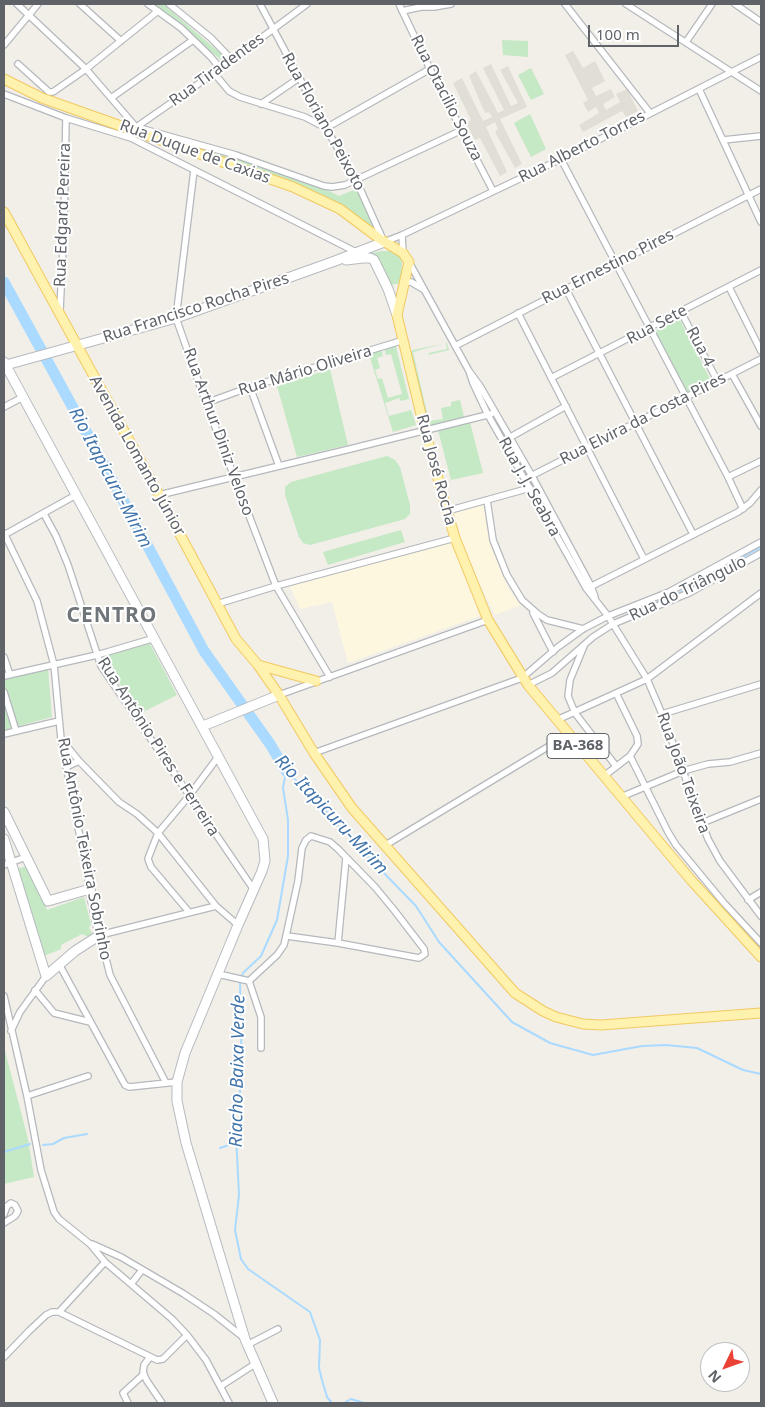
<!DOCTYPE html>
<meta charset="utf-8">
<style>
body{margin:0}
#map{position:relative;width:765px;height:1407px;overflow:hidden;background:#f1efe8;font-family:"Noto Sans",sans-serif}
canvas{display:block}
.frame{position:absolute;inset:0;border:5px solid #5f6368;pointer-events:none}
.north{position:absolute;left:700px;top:1342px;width:50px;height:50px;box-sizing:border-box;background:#fff;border:1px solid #bfc1c3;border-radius:50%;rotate:228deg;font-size:14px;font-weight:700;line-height:20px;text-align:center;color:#5f6368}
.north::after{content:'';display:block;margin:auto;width:18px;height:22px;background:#ea4335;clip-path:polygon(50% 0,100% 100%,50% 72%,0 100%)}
.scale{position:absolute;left:588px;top:25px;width:91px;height:22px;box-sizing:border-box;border:2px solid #5f6368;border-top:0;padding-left:6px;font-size:15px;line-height:18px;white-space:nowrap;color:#5f6368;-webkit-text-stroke:4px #fff;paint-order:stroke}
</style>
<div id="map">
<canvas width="765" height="1407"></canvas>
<div class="frame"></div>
<div class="north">N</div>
<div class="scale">100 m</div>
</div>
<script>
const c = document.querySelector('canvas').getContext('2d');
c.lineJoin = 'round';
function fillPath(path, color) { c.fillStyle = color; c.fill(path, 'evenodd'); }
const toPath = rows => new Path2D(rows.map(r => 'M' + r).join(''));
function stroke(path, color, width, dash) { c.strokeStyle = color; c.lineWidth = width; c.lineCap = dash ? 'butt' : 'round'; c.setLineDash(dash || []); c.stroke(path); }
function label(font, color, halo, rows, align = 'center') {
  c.font = font + ' "Noto Sans",sans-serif'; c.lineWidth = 4; c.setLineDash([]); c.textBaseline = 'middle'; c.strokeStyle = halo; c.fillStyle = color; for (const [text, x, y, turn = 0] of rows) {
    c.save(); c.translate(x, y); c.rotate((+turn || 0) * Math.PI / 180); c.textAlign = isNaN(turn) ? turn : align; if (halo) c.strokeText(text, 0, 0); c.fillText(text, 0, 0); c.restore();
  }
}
fillPath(toPath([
 [483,505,491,547,509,590,521,605,495,615,485,595,463,545,454,513],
 [452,542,480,616,348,663,332,602,300,609,290,586]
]), '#fef7e0');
fillPath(toPath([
 [573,51,583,68,595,61,605,81,592,88,596,96,611,89,615,97,603,104,606,110,620,102,616,94,627,89,638,111,626,117,622,111,583,132,579,125,599,113,596,107,588,112,583,103,588,100,565,55],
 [491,64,511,106,518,103,500,70,508,66,527,107,500,119,522,164,515,168,495,132,498,129,495,122,486,127,507,172,500,176,480,138,475,140,466,123,471,120,453,83,462,78,483,121,492,117,489,112,485,113,469,76,476,71,498,113,504,110,483,68]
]), '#e1ded6');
fillPath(toPath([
 [153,4,163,4,226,58,222,61,199,41],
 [502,40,528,41,528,57,503,55],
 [531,68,544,94,531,100,518,75],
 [530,114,546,149,531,157,514,123],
 [148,129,317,185,339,196,356,189,374,224,373,231,338,205,205,154],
 [382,251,394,251,401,256,402,264,401,283,390,285,377,256,371,253],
 [679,318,711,381,687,392,655,331],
 [395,343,409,399,401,401,399,398,385,403,389,416,411,410,416,425,393,432,368,351,379,347,382,352,383,356,377,358,380,368,375,370,378,379,382,378,388,398,402,394,391,354,386,355,384,346],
 [446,343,413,352,429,421,443,419,441,408,451,406,451,402,460,400,465,421,428,430,409,353,413,350,447,343,449,350,428,355,429,353,447,349],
 [330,369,348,445,297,457,277,386],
 [470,422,483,473,451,480,438,430],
 [387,456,395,460,400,467,410,505,410,514,405,519,310,545,303,543,299,537,285,495,285,487,291,482],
 [401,530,405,542,328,565,323,552],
 [149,642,177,695,139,714,103,657],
 [48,668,52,717,4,730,4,678],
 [28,866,47,910,84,897,91,924,89,928,94,936,91,938,82,934,61,945,61,949,44,956,16,869],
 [4,1047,28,1139,34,1177,4,1184]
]), '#c5e8c5');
stroke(toPath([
 [621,618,677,594,761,547],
 [286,771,283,788,288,820,288,856,277,920,261,956,243,973,240,982,242,1083,235,1114,239,1195,235,1230,241,1259,248,1269,310,1312,320,1340,319,1368,322,1380,327,1397,332,1403],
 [287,772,315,798,342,830,416,906,439,942,512,1022,550,1043,593,1055,642,1046,666,1045,697,1048,743,1070,761,1074],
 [43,1145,53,1144,64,1138,87,1134],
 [220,1148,235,1143],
 [4,1152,30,1144],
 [344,1403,351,1399,364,1403]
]), '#aadaff', 2);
stroke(toPath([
 [4,282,94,446,204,651,270,744,286,771]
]), '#aadaff', 11);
const street = toPath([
 [17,4,86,69,136,127,236,155,324,186,332,187,345,185,462,130],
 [80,4,121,41],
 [148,4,181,28,210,56,220,68],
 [169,4,211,38,232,60],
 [260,4,326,128,356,180,384,242,402,235,561,159,761,57],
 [399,4,430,69,493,191],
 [565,4,650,113],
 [626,4,761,91],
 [735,4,761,22],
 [402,11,421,7,434,7,451,4],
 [686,42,712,4],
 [4,45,38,4],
 [18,64,49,92,53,92,86,69,158,11],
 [214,73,229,91,240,97,305,117,324,127],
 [699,89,761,222],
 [4,94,66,118,131,138,356,252],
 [111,98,193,40],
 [261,104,299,78],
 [135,128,214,73,307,4],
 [326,128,430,69],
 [723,140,761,136],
 [561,159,728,477,743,509],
 [194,170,176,318,206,403,276,586,330,677],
 [402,235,403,253],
 [409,262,469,371,480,386,532,476,591,586,595,597],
 [404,282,411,282,423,289],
 [729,287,761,351],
 [566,289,693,534],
 [60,310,64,226,66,118],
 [681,312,718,382],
 [518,313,644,559],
 [455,346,761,189],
 [469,371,473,383,488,415,567,554,586,588,608,616,647,679,662,714,708,839,720,861,761,916],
 [732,374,761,426],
 [551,378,761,270],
 [250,387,279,466],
 [206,403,250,387,404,340],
 [4,407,23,397],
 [507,439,566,406],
 [529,477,761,359],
 [728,477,761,461],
 [159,495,350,449,491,414],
 [487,500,493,540,507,575,522,600,538,614,547,620,583,629],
 [447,511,530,488],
 [44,514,56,536,68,565,101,666,254,890],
 [4,533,37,601,54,665,61,739,90,889],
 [4,535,76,495],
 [588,588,738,512,750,503,761,490],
 [217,604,276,586,455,538],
 [533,613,553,652],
 [584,646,570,680,568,696,575,713,616,766],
 [4,657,10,675],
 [4,676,97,655,155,638],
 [528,685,552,673,593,637,613,624,689,593,761,553],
 [4,692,16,731],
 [279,695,488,620],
 [662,714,761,684],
 [557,720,647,679,761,593],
 [4,734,59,721],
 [62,740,79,761,119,802,137,814,158,833,216,906,238,925],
 [314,753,522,678,558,647,583,629,608,616,669,592,761,542],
 [630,756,668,832,676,845,724,903,761,943],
 [66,767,79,761],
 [604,776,630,756,638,744,637,736,616,693],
 [621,797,683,771,708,764,730,762,761,753],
 [702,823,761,799],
 [384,846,569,734],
 [4,865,26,857],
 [748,900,761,892],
 [189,912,151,867,148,859,149,856,158,833,189,796,218,757],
 [287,936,338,943,346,858],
 [59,964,125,1085,129,1087,177,1082],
 [218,974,249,981],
 [249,981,277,955,284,945,298,881,302,848,306,840,311,836,330,842,338,849,375,887,394,910,424,949,425,954,419,958,338,943],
 [249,981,261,1017,261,1048],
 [35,990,54,1013,90,1022],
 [4,996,27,1096,41,1170,54,1212,59,1219,90,1244,105,1262,172,1319,187,1335,206,1360,229,1403],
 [11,1031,20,1012,46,976],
 [166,1083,110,975,100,935,216,906],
 [27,1096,88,1076],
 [4,1214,7,1206,11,1203,15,1205,18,1211,15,1216,4,1223],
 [92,1244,121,1257,184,1294,214,1314,243,1337],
 [131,1284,142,1270],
 [59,1312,105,1262],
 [247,1345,278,1329],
 [4,1357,29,1331,46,1315,52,1312,59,1312,157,1360,163,1359,187,1335],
 [150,1357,144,1365,143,1373,147,1381,162,1403],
 [221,1386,255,1364],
 [128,1403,123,1393,144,1374]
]);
const secondary = toPath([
 [346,260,363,258,370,258,374,260,388,289,397,315],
 [4,362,263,839,265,861,262,871,238,925,185,1053,177,1082,177,1101,186,1143,245,1339,273,1403],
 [6,365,176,318,335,261,384,242],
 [203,726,279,695],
 [4,812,48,901,90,889,100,935,75,951,46,976,4,839]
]);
const primary = toPath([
 [4,79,42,98,293,187,340,209,380,239,403,253,409,262,397,315,425,431,447,511,455,538,488,620,528,685,691,880,761,957],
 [4,212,159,495,236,639,258,665,279,695,314,753,352,808,515,993,543,1011,556,1017,583,1024,601,1025,761,1013],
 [258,665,316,681]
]);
stroke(street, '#b5b8bc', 8);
stroke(secondary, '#b6babf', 11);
stroke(primary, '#f2c960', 11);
stroke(street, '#fff', 5.5);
stroke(secondary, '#fff', 9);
stroke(primary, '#fff2af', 9);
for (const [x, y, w] of [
 [578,746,62]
]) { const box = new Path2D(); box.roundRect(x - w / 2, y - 12.5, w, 25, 4); c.fillStyle = '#fff'; c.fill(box); stroke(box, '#5f6368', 1); }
label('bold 15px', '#5f6368', null, [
 ["BA-368",578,746]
]);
label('16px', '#5f6368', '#fff', [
 ["Rua Tiradentes",217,70,-36],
 ["Rua Otacilio Souza",446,98,63],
 ["Rua Floriano Peixoto",323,122,61],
 ["Rua Alberto Torres",582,147,-27],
 ["Rua Duque de Caxias",195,152,20],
 ["Rua Edgard Pereira",63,215,-88],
 ["Rua Ernestino Pires",608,267,-27],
 ["Rua Francisco Rocha Pires",196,308,-18],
 ["Rua Sete",657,325,-28],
 ["Rua 4",700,347,62],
 ["Rua Mário Oliveira",305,371,-17],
 ["Rua Elvira da Costa Pires",643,419,-27],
 ["Rua Arthur Diniz Veloso",218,432,70],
 ["Avenida Lomanto Júnior",137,456,61],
 ["Rua José Rocha",436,470,75],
 ["Rua J. J. Seabra",529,487,61],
 ["Rua do Triângulo",688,589,-26],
 ["Rua Antônio Pires e Ferreira",158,747,57],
 ["Rua João Teixeira",683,773,70],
 ["Rua Antônio Teixeira Sobrinho",84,849,79]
]);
label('italic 18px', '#4174aa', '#fff', [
 ["Rio Itapicuru-Mirim",110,478,62],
 ["Rio Itapicuru-Mirim",331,815,47],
 ["Riacho Baixa Verde",238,1071,-89]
]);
c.letterSpacing = '1px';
label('bold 21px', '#70757a', '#fff', [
 ["CENTRO",112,616]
]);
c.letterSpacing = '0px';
</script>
